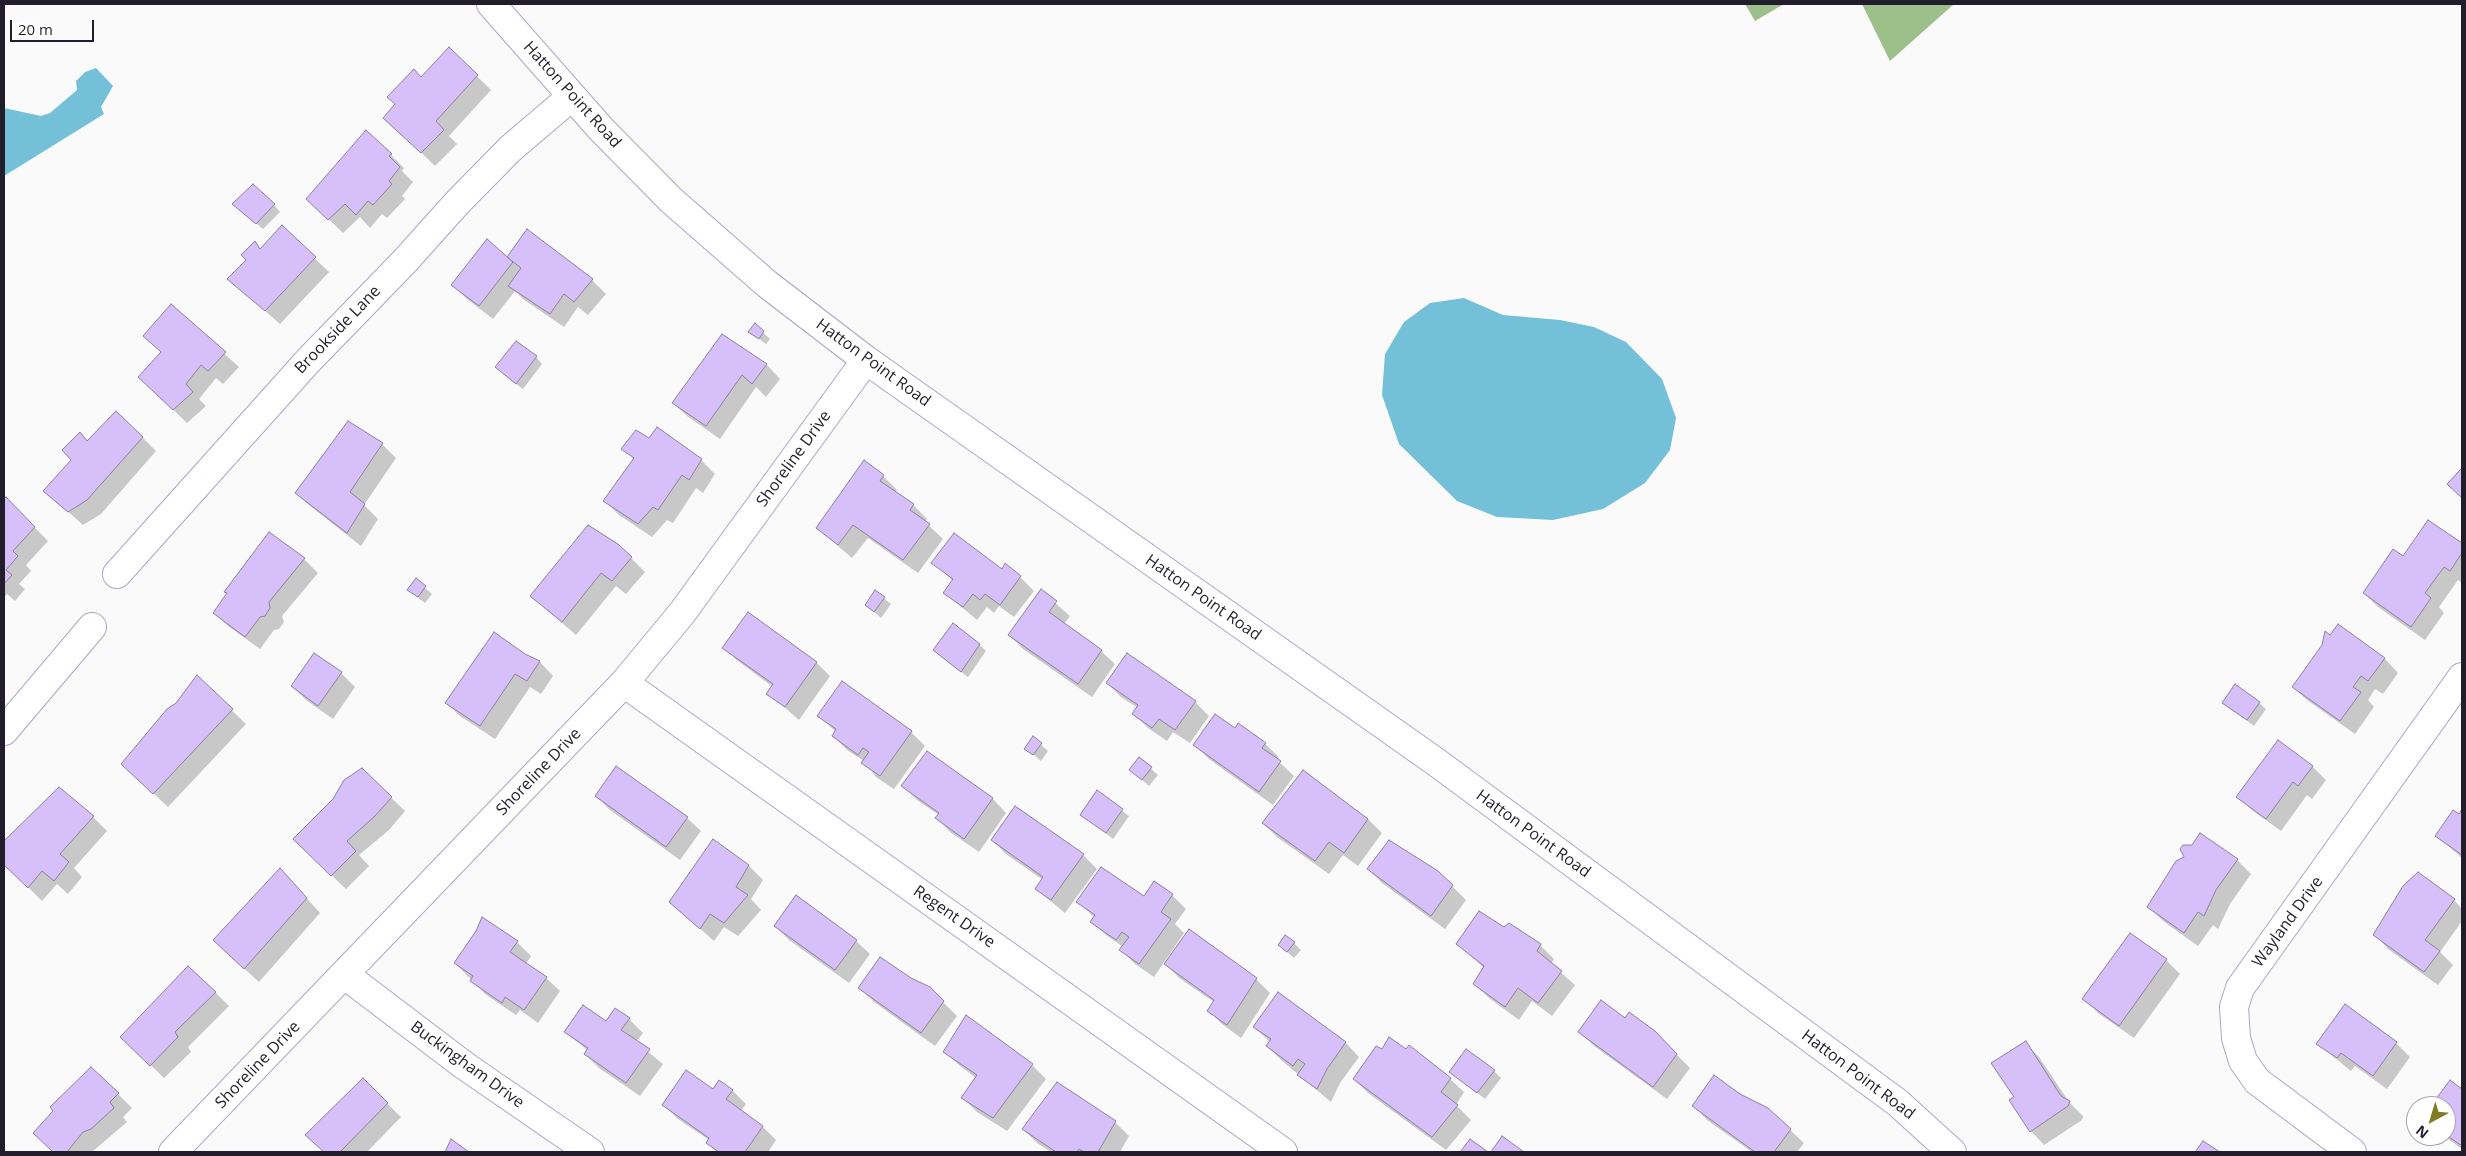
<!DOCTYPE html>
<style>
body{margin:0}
#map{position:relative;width:2466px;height:1156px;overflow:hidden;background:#fafafa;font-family:"Open Sans",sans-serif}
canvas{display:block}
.frame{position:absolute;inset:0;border:5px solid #221d2a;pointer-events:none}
.north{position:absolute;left:2406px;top:1096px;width:50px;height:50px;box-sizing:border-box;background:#fff;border:1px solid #a7a5aa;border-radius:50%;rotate:219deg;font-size:14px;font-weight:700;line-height:20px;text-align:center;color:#221d2a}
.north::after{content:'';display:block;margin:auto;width:18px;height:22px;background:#817b21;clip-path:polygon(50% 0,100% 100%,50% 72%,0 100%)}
.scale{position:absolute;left:10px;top:20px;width:84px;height:22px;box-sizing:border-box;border:2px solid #221d2a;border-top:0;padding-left:6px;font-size:15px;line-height:18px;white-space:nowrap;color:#221d2a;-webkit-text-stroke:4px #fff;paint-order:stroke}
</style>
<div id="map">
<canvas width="2466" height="1156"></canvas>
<div class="frame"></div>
<div class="north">N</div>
<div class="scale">20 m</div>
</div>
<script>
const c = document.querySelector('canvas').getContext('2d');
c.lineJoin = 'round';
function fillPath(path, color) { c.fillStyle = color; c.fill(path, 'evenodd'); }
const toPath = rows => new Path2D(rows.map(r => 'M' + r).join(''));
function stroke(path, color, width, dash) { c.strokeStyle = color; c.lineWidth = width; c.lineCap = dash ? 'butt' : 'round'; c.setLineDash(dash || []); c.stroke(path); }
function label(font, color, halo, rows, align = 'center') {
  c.font = font + ' "Open Sans",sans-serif'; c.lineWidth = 4.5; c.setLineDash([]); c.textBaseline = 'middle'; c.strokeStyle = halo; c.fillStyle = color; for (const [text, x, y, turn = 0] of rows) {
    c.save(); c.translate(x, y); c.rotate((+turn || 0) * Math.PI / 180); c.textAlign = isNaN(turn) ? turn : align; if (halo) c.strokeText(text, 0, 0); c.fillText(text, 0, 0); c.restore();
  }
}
fillPath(toPath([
 [1745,4,1784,4,1755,21],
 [1862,4,1954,4,1890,61]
]), '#9dbf89');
fillPath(toPath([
 [96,68,113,86,101,107,104,114,4,176,4,108,41,116,50,113,77,90,76,81,85,72],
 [1464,298,1503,315,1560,320,1594,327,1626,342,1662,379,1676,418,1670,450,1645,483,1603,509,1553,520,1497,517,1457,501,1399,444,1382,395,1385,354,1404,322,1430,303]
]), '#73c0d8');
fillPath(toPath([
 [449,49,491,90,449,136,457,144,435,166,399,131,422,78],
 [391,155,404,168,402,171,413,182,402,196,405,199,387,218,382,214,370,228,360,217,343,233,308,199],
 [274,205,280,212,263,229,241,210],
 [282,227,329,272,280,324,229,279,247,260,255,243,261,249],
 [487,241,508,257,592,280,606,294,588,315,578,307,564,327,523,299,515,291,493,319,467,299,453,285],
 [171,306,239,367,223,384,216,378,199,399,206,406,187,423,140,377,162,353,144,336],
 [755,325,770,339,766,344,750,332],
 [723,335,767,365,780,379,766,397,756,387,720,439,687,416,673,403],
 [536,357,542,364,523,389,503,374],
 [348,422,382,444,396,458,364,505,378,519,361,546,310,506,296,493],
 [80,433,88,441,142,437,156,451,101,514,83,525,45,491,73,460],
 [649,440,701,460,715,474,703,493,696,488,673,523,667,520,652,537,619,515,605,501,634,459,623,448],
 [883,476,897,490,895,493,913,505,927,519,925,522,943,539,918,573,868,538,852,558,817,528],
 [6,499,48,541,26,565,31,571,19,584,25,589,15,601,7,594,4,598,4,501],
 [2429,521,2462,545,2462,583,2458,580,2439,607,2444,613,2425,640,2378,607,2364,593,2403,558],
 [631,558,645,572,626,594,616,586,576,635,531,596],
 [304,559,318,573,282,616,284,622,279,629,274,630,260,649,228,626,214,612],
 [933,563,1002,570,1020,577,1034,591,1014,617,999,606,994,613,987,607,977,620,945,593,953,581],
 [416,580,432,594,425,603,408,590],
 [1041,591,1070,616,1064,624,1101,651,1115,664,1092,697,1023,649,1009,635],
 [876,592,891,604,881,618,866,605],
 [2338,625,2385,659,2398,673,2383,694,2375,689,2368,700,2374,707,2355,734,2307,700,2293,687],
 [979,644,986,651,968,677,941,657],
 [724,648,817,663,830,676,799,720,768,693,773,687,738,661],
 [315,655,341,673,355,687,333,719,306,700,292,686],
 [524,655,540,662,553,676,541,694,530,687,495,739,460,716,446,703],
 [197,677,246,724,168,807,136,777,177,704],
 [1107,683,1195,702,1209,716,1190,743,1173,732,1167,741,1148,728,1134,714,1138,708,1121,697],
 [2223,703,2259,703,2266,709,2254,726],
 [819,716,911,732,925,746,894,789,876,777,864,761,847,750,833,736,836,732],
 [1034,738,1048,751,1041,761,1026,748],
 [1265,744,1279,757,1277,760,1294,776,1273,805,1209,759,1195,745],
 [927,753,993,799,1006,813,979,852,950,832,937,818,939,815,917,800,903,786],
 [1140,759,1158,775,1149,786,1131,770],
 [2312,766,2326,780,2312,799,2307,795,2281,831,2252,810,2238,797],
 [362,770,405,811,389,830,359,855,369,866,346,889,308,853],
 [1303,772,1368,819,1382,833,1358,866,1343,855,1329,874,1277,837,1263,823],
 [1097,792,1129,816,1113,839,1082,814],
 [596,796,687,818,701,831,680,860,610,810],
 [2462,811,2462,858,2436,835],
 [93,817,107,831,74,868,82,877,68,894,57,884,42,901,4,863,4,843,13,832],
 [992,840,1083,855,1097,869,1065,913,1036,889,1043,880,1006,854],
 [713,841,749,866,763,880,751,899,761,910,738,936,724,927,714,941,670,902],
 [2237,860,2251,874,2230,904,2218,929,2213,925,2198,946,2163,921,2149,907],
 [1368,869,1438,872,1466,900,1445,929,1382,883],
 [294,884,320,913,259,982,228,954],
 [1172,895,1186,909,1175,924,1184,933,1154,977,1135,964,1121,950,1123,947,1106,935,1092,922,1095,918,1078,902],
 [2454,900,2462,909,2462,921,2440,952,2453,965,2438,985,2388,949,2375,935],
 [482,919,517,942,531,956,526,964,546,978,560,991,538,1023,520,1010,516,1015,485,994,455,963,477,932],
 [775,926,856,941,870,954,849,983,789,940],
 [1505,929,1540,945,1554,959,1551,964,1575,985,1552,1016,1532,1001,1519,1020,1489,998,1475,984,1484,968,1458,944],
 [1189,931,1256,979,1270,993,1241,1038,1222,1024,1208,1010,1214,1002,1179,978,1166,964],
 [1294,943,1301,950,1294,958,1279,945],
 [2166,960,2180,974,2134,1038,2098,1013,2084,999],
 [910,980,929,988,957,1016,935,1046,874,1002,860,988],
 [215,992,229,1006,188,1047,191,1052,164,1078,122,1037],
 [1279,994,1346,1043,1359,1057,1340,1083,1331,1102,1281,1060,1267,1046,1270,1042,1254,1027],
 [2345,1006,2396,1043,2410,1057,2387,1089,2355,1066,2351,1071,2318,1044],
 [629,1019,643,1033,636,1042,663,1064,640,1096,599,1068,585,1054,588,1051,566,1032],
 [1626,1019,1654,1032,1690,1068,1667,1099,1594,1046,1580,1032],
 [2025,1043,2039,1057,2069,1102,2083,1116,2082,1120,2044,1145,2031,1131,2015,1097],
 [945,1052,1032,1065,1046,1079,1007,1131,977,1112,963,1098,976,1078,959,1065],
 [1494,1071,1501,1078,1485,1099,1451,1072],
 [1354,1079,1450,1079,1464,1092,1456,1105,1471,1120,1446,1150,1368,1093],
 [363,1080,401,1117,367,1152,325,1152,307,1135],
 [2450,1081,2462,1090,2462,1149,2444,1136,2446,1106,2433,1106],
 [1057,1083,1115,1122,1129,1136,1120,1152,1051,1152,1037,1143,1023,1129],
 [732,1090,746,1104,741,1111,763,1127,776,1140,768,1152,717,1152,707,1142,709,1140,678,1119,664,1105,713,1091],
 [118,1094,132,1108,123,1117,127,1122,92,1152,54,1152,34,1133],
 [1694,1106,1790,1130,1804,1143,1797,1152,1752,1152,1707,1120]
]), '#0003');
const building = toPath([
 [449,47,478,75,436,121,444,130,421,153,383,118,395,104,387,97,414,69,421,77,449,47],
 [366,130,392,154,389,156,400,167,389,181,392,184,373,205,368,201,356,215,345,204,328,220,306,199,366,130],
 [253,184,275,204,256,224,232,204,253,184],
 [282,225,316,257,265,311,227,279,246,260,241,255,255,241,260,249,282,225],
 [527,229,593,279,574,302,564,294,550,314,508,286,521,268,507,257,527,229],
 [487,239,513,262,479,306,451,285,487,239],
 [171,304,226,352,208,371,201,365,186,384,193,392,173,410,138,377,161,352,143,336,171,304],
 [755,323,764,331,759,339,748,332,755,323],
 [722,334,767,364,752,384,742,375,706,426,672,403,722,334],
 [516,341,537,356,516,384,495,367,516,341],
 [116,411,143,437,87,500,68,512,43,491,71,460,62,450,80,432,87,441,116,411],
 [348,421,383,443,350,492,365,504,347,533,295,493,348,421],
 [657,427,702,459,689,480,682,475,658,510,653,507,638,524,603,501,634,458,621,449,636,430,649,438,657,427],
 [864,460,884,475,880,481,914,504,910,510,930,524,903,560,853,525,838,545,816,528,864,460],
 [2462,468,2462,498,2447,484,2462,468],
 [6,497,35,527,13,551,18,556,6,570,12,575,4,584,4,499,6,497],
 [2428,520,2462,543,2462,553,2450,571,2444,567,2425,593,2431,598,2411,627,2363,593,2393,549,2403,556,2428,520],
 [588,525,618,544,632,557,612,581,601,573,562,622,530,596,588,525],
 [269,532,305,558,269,602,270,608,265,616,260,617,245,637,213,613,227,593,224,592,269,532],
 [954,533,1002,569,1005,563,1021,576,1000,605,985,594,980,600,973,594,963,607,943,593,953,579,931,563,954,533],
 [416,578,426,586,418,597,407,590,416,578],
 [1041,589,1057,601,1049,612,1102,650,1078,684,1008,635,1041,589],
 [875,590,885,597,874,612,865,605,875,590],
 [748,612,817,662,785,707,766,694,773,684,722,648,748,612],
 [953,623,980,644,961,672,933,650,953,623],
 [2338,624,2385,658,2368,681,2361,676,2353,687,2361,692,2340,721,2292,687,2322,645,2325,631,2330,635,2338,624],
 [494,632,525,654,540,661,527,681,515,674,480,726,445,703,494,632],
 [314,653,342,672,318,706,291,686,314,653],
 [1127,653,1196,701,1175,730,1159,719,1152,728,1132,714,1138,705,1106,683,1127,653],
 [197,675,233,709,153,794,121,764,167,709,176,703,197,675],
 [842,681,912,731,880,776,861,763,869,752,863,748,858,755,832,736,836,729,817,716,842,681],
 [2235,684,2260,702,2247,720,2222,703,2235,684],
 [1215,714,1235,728,1238,723,1266,743,1262,748,1281,761,1259,792,1193,745,1215,714],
 [1033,736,1042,743,1033,755,1024,749,1033,736],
 [2278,740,2313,766,2298,786,2293,782,2266,819,2236,797,2278,740],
 [927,751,993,798,964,839,935,818,939,813,901,786,927,751],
 [1139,757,1152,767,1142,780,1129,770,1139,757],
 [616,766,688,817,666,847,595,796,616,766],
 [362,768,392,797,375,816,347,841,356,851,331,876,293,839,333,799,344,780,362,768],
 [1303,770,1368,819,1344,853,1329,842,1315,861,1262,823,1303,770],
 [59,787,94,816,60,854,69,862,54,881,42,871,28,888,4,865,4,841,59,787],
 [1097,790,1123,809,1106,833,1080,815,1097,790],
 [1015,806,1084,854,1051,900,1035,889,1043,877,991,840,1015,806],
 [2462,809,2462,855,2435,836,2453,810,2459,814,2462,809],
 [2200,833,2238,859,2216,890,2204,916,2198,912,2184,933,2147,907,2176,861,2184,857,2180,849,2183,845,2192,845,2200,833],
 [713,839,749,865,736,887,748,895,724,923,710,914,700,929,669,902,713,839],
 [1389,840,1438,871,1453,885,1431,916,1367,869,1389,840],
 [1101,867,1144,896,1154,881,1173,894,1161,912,1171,919,1139,964,1119,950,1129,937,1122,932,1116,940,1090,922,1095,915,1076,902,1101,867],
 [280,868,307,898,244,969,213,940,280,868],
 [2418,872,2455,899,2425,940,2440,951,2424,972,2373,935,2403,886,2418,872],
 [796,895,857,940,835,970,774,926,796,895],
 [1479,911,1504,927,1509,923,1541,944,1537,951,1562,971,1538,1003,1518,988,1505,1007,1473,984,1484,966,1456,944,1479,911],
 [482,917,518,941,510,952,547,977,524,1010,505,997,502,1003,470,981,473,976,454,963,476,931,482,917],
 [1189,929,1257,978,1227,1025,1207,1011,1214,1000,1164,964,1189,929],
 [2130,933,2167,959,2119,1026,2082,999,2130,933],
 [1285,935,1295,942,1287,952,1278,945,1285,935],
 [880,957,911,978,930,987,944,1001,921,1033,858,988,880,957],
 [188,966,216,992,175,1032,178,1037,150,1066,120,1037,188,966],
 [1278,992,1346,1042,1327,1069,1317,1089,1297,1075,1305,1064,1298,1059,1293,1066,1266,1046,1271,1039,1253,1027,1278,992],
 [1601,1000,1625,1018,1629,1012,1655,1031,1677,1054,1653,1087,1578,1032,1601,1000],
 [2345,1004,2397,1042,2373,1076,2341,1053,2337,1058,2316,1044,2345,1004],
 [583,1005,606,1021,615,1008,630,1018,621,1030,650,1049,626,1083,584,1054,588,1048,564,1032,583,1005],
 [966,1015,1033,1064,993,1118,961,1098,977,1075,943,1052,966,1015],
 [1389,1037,1406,1049,1409,1045,1451,1078,1441,1092,1458,1105,1432,1137,1353,1079,1376,1046,1382,1049,1389,1037],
 [2026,1041,2061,1096,2070,1101,2068,1106,2030,1132,2009,1100,2014,1097,1991,1063,2026,1041],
 [1466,1049,1495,1070,1477,1093,1449,1072,1466,1049],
 [91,1067,119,1093,110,1102,114,1108,91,1129,83,1132,67,1152,53,1152,33,1133,53,1111,50,1107,91,1067],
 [686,1070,713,1089,719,1080,733,1090,726,1099,763,1126,745,1152,719,1152,706,1143,709,1138,662,1105,686,1070],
 [1714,1075,1740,1094,1768,1108,1791,1129,1774,1152,1755,1152,1692,1106,1714,1075],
 [363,1078,388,1103,340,1152,324,1152,305,1135,363,1078],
 [2450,1080,2462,1089,2462,1146,2446,1135,2446,1106,2431,1106,2450,1080],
 [1057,1082,1116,1121,1098,1152,1084,1152,1079,1149,1077,1152,1056,1152,1022,1129,1057,1082],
 [1502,1136,1524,1152,1491,1152,1502,1136],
 [451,1139,469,1152,445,1152,451,1139],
 [1470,1139,1488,1152,1460,1152,1470,1139],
 [2203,1141,2220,1152,2195,1152,2203,1141]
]);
fillPath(building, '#d7bff9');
stroke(building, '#8c80a0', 1);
const minor = toPath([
 [491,4,601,129,671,200,767,284,866,360,1436,762,1898,1103,1952,1152],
 [117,574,308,361,405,261,457,203,510,149,571,97],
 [624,683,1283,1152],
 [4,731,92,627],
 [345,975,465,1066,590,1152],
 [173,1152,624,683,682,613,866,360],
 [2352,1152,2257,1081,2243,1061,2236,1038,2234,1007,2240,988,2462,677]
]);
stroke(minor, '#b0a3c4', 30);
stroke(minor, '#fff', 28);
label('16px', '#221d2a', '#fff', [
 ["Hatton Point Road",572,95,48],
 ["Brookside Lane",338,330,-46],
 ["Hatton Point Road",873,363,36],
 ["Shoreline Drive",794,459,-54],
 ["Hatton Point Road",1203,598,35],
 ["Shoreline Drive",539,772,-46],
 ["Hatton Point Road",1533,834,36],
 ["Regent Drive",954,917,35],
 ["Wayland Drive",2288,922,-54],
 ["Shoreline Drive",258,1065,-46],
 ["Buckingham Drive",467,1065,36],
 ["Hatton Point Road",1858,1075,37]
]);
</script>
